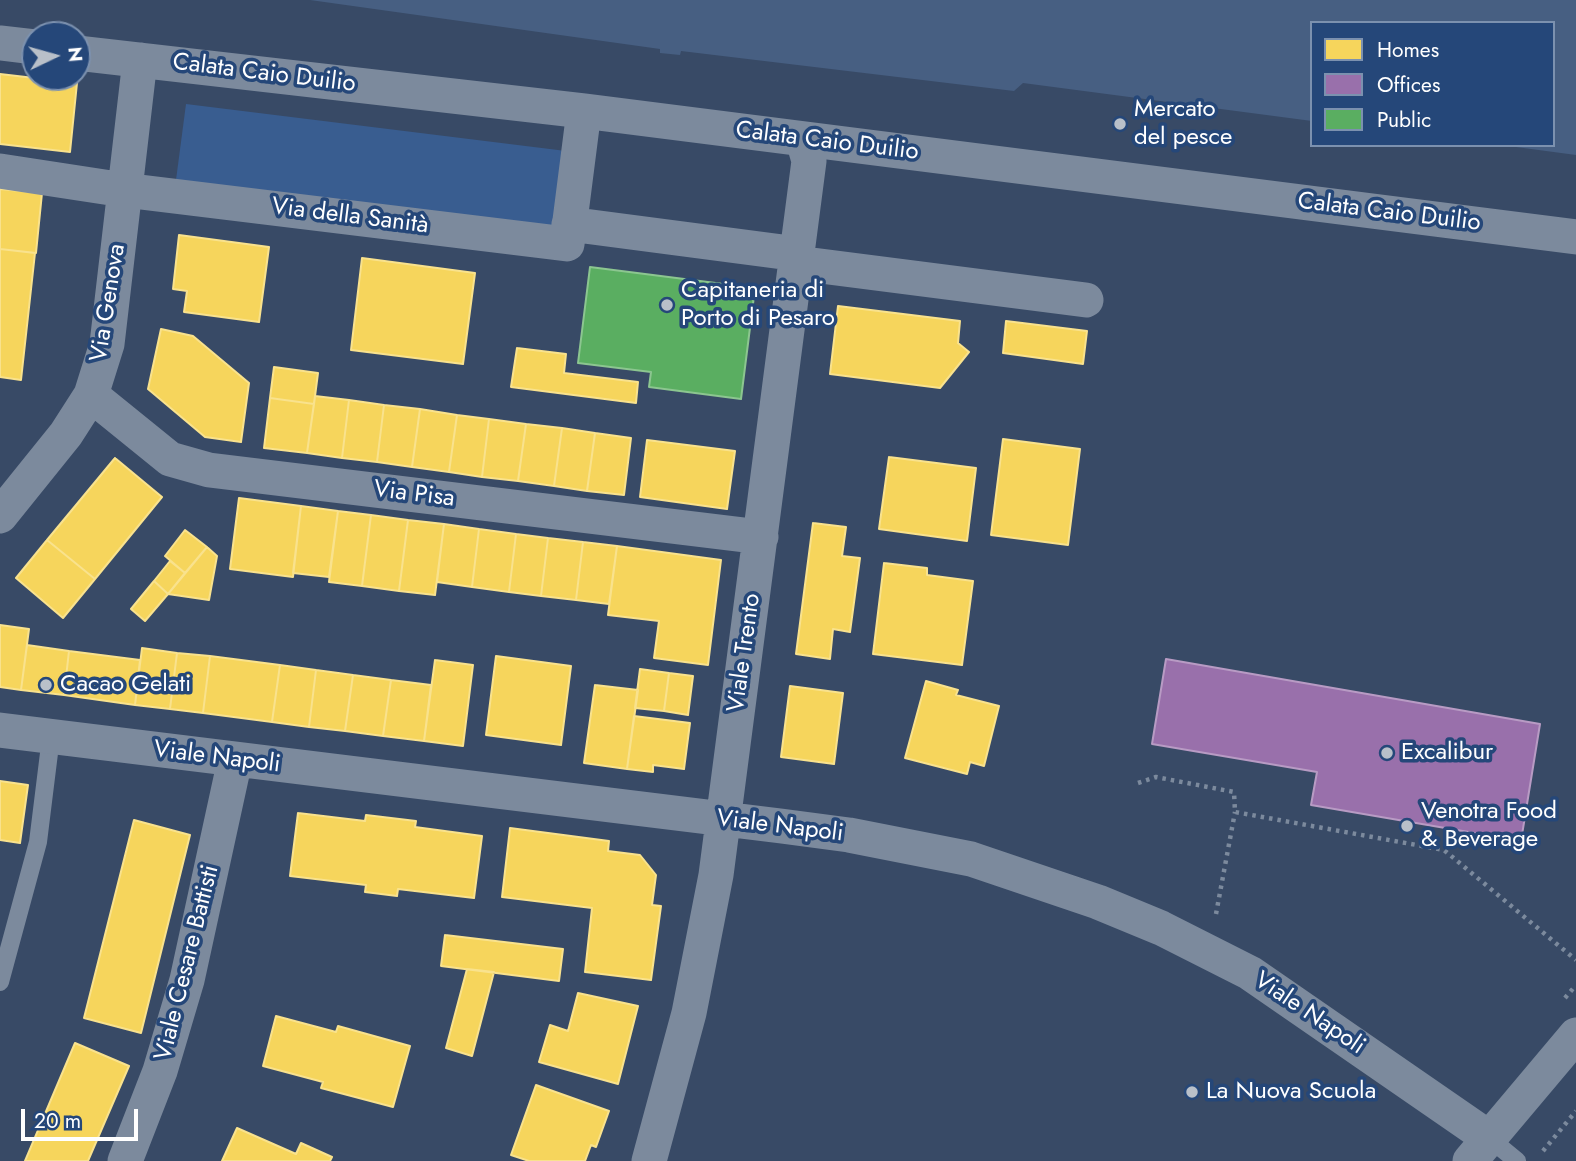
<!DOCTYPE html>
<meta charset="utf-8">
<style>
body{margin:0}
#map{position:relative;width:1576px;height:1161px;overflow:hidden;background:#384a66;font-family:Jost,sans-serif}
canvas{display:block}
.legend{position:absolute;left:1310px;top:21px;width:245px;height:126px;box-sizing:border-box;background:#254779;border:2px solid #7c91af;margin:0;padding:9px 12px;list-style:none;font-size:21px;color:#fff}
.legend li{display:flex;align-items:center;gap:14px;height:35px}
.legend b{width:35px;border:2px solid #7c91af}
.north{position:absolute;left:21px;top:21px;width:70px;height:70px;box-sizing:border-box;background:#254779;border:2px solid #7c91af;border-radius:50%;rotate:85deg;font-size:19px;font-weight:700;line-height:28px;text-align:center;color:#fff}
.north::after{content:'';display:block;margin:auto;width:24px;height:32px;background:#b9c0c9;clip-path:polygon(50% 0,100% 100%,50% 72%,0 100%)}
.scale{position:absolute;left:21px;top:1109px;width:117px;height:32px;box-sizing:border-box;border:4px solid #fff;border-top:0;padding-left:9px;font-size:21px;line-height:24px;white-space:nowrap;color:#fff;-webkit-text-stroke:5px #254779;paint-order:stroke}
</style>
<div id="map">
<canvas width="1576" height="1161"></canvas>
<ul class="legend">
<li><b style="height:19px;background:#f6d55c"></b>Homes</li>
<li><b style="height:19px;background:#9970ab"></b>Offices</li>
<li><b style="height:19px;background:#5aae61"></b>Public</li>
</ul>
<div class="north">N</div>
<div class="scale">20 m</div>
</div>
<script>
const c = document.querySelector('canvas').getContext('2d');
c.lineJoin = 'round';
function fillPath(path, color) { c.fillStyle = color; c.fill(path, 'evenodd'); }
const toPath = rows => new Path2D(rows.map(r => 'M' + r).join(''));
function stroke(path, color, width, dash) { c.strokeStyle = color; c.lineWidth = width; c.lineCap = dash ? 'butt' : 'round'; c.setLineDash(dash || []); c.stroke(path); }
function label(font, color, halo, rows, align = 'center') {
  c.font = font + ' Jost,sans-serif'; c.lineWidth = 7; c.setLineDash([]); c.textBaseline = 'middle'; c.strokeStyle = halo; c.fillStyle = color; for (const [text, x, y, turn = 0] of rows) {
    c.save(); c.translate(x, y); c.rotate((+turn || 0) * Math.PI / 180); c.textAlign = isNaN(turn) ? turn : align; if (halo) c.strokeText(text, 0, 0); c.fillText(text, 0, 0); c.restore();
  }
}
fillPath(toPath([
 [186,104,566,151,557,228,176,180]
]), '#395d90');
fillPath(toPath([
 [310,0,1576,0,1576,155,1501,145,1553,145,1553,23,1312,23,1312,121,1023,83,1014,91,681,51,680,55,660,53,660,49]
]), '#475f82');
const homes = toPath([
 [0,74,77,83,70,152,0,144,0,74],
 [0,189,42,193,36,253,0,249,0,189],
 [179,235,269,247,259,322,184,312,187,291,173,289,179,235],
 [0,249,35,253,21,380,0,377,0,249],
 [362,258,475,273,463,364,351,350,362,258],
 [838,306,960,321,958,343,969,352,940,388,830,374,838,306],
 [1006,321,1087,331,1083,364,1003,353,1006,321],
 [161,329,193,336,249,383,241,442,205,437,148,389,161,329],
 [517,348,566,354,564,373,638,382,636,403,511,387,517,348],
 [274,367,318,373,314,404,270,398,274,367],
 [315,396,349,400,342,458,307,453,315,396],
 [270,398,314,404,307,453,264,448,270,398],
 [349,400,384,405,377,462,342,458,349,400],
 [384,405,420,409,412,467,377,462,384,405],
 [420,409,457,415,449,472,412,467,420,409],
 [457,415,489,419,482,477,449,472,457,415],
 [489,419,526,424,518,481,482,477,489,419],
 [526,424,562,428,554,486,518,481,526,424],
 [562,428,595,433,587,491,554,486,562,428],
 [595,433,631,438,624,495,587,491,595,433],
 [1003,439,1080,449,1068,545,991,535,1003,439],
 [647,440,735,451,727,509,640,497,647,440],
 [889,457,976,468,967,541,879,529,889,457],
 [115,458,162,497,95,579,47,540,115,458],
 [239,498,301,506,293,577,230,569,239,498],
 [301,506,338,511,329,577,293,573,301,506],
 [338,511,371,515,362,586,329,582,338,511],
 [371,515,408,520,399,591,362,586,371,515],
 [408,520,444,524,435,595,399,591,408,520],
 [813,523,846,527,842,556,860,558,850,632,833,629,830,659,796,654,813,523],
 [444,524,479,529,472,587,437,582,444,524],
 [479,529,516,534,509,592,472,587,479,529],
 [185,530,207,547,185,573,165,556,185,530],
 [516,534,548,538,541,596,509,592,516,534],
 [548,538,583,542,576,600,541,596,548,538],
 [47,540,95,579,63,618,16,578,47,540],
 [583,542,617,546,609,604,576,600,583,542],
 [617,546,721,560,708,665,654,658,659,621,608,615,617,546],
 [207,547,217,556,209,600,168,594,207,547],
 [170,561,185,573,168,594,154,581,170,561],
 [884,563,927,568,927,575,973,581,962,665,873,654,884,563],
 [154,581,168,594,145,621,131,609,154,581],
 [0,625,29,629,21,690,0,687,0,625],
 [27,645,69,651,64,695,21,690,27,645],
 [142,648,177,653,170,709,135,705,142,648],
 [69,651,140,660,135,705,64,695,69,651],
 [177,653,210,656,203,713,170,709,177,653],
 [210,656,280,665,272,722,203,713,210,656],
 [496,656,571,666,561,745,486,735,496,656],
 [435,660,473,665,463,746,424,741,435,660],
 [280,665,316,670,309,727,272,722,280,665],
 [640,669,669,673,664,711,635,708,640,669],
 [316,670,353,675,345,731,309,727,316,670],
 [669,673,693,676,688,715,664,711,669,673],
 [353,675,391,680,383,736,345,731,353,675],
 [391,680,431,685,424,741,383,736,391,680],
 [926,681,958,690,956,695,999,706,984,766,970,762,967,774,905,758,926,681],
 [595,685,638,690,627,769,584,763,595,685],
 [790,686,843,693,834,764,781,757,790,686],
 [634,716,690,723,684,769,653,765,653,772,627,769,634,716],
 [0,781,28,785,20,843,0,840,0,781],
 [298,813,365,821,366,815,416,821,415,827,482,836,474,898,398,889,397,896,365,892,366,885,290,876,298,813],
 [134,820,190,835,141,1033,84,1018,134,820],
 [510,828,609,841,608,851,640,855,656,875,652,905,661,906,651,980,585,972,592,908,502,897,510,828],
 [445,935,563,949,559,981,441,966,445,935],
 [467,969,494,972,472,1056,446,1048,467,969],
 [578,993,638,1006,618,1084,539,1062,550,1025,568,1031,578,993],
 [276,1016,336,1032,338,1026,410,1046,393,1107,321,1088,323,1082,263,1066,276,1016],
 [75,1043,129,1066,88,1161,25,1161,75,1043],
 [536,1085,609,1111,596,1147,591,1145,585,1161,529,1161,511,1155,536,1085],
 [237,1128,296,1154,301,1143,332,1157,330,1161,222,1161,237,1128]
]);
fillPath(homes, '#f6d55c');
stroke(homes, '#f9e28d', 2);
const offices = toPath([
 [1166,659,1540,724,1521,841,1311,805,1317,772,1152,744,1166,659]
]);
fillPath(offices, '#9970ab');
stroke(offices, '#b89bc4', 2);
const public = toPath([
 [590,267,755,288,741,399,649,387,651,372,578,363,590,267]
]);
fillPath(public, '#5aae61');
stroke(public, '#8cc690', 2);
stroke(toPath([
 [1138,783,1156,777,1234,792,1235,812,1444,850,1576,960],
 [1216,914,1235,812],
 [1565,998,1576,985],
 [1543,1151,1576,1111]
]), '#7c8a9d', 4.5, [3.5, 5]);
stroke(toPath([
 [0,982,38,842,51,737],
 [1489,1138,1517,1161]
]), '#7c8a9d', 18);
stroke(toPath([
 [0,43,35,47],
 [77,53,584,111,1576,237],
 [0,171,124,190,567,244,584,111],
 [569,224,798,254],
 [797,263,1086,300],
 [91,395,170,459,209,470,761,537],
 [0,516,66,434,91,395,107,344,140,60],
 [0,730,781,826,849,835,971,859,1098,902,1161,928,1250,973,1489,1138],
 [125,1161,160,1071,187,980,235,760],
 [649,1161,689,1013,716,875,809,161,803,140],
 [1470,1161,1576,1035]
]), '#7c8a9d', 35);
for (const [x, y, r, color] of [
 [1120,124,7,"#b9c0c9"],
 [667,305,7,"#b9c0c9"],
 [46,685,7,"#b9c0c9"],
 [1387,753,7,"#b9c0c9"],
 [1407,826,7,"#b9c0c9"],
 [1192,1092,7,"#b9c0c9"]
]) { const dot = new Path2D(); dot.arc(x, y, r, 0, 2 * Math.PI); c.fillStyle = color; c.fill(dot); stroke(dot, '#254779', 2.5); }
label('24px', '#fff', '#254779', [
 ["Calata Caio Duilio",264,74,7],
 ["Calata Caio Duilio",827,142,7],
 ["Calata Caio Duilio",1389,213,7],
 ["Via della Sanità",350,217,7],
 ["Via Genova",109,303,-81],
 ["Via Pisa",414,495,7],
 ["Viale Trento",745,653,-82],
 ["Viale Napoli",217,758,7],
 ["Viale Napoli",780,827,7],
 ["Viale Cesare Battisti",188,963,-76],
 ["Viale Napoli",1309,1014,34]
]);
label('24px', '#fff', '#254779', [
 ["Mercato",1134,110],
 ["del pesce",1134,138],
 ["Capitaneria di",681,291],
 ["Porto di Pesaro",681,319],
 ["Cacao Gelati",60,685],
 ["Excalibur",1401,753],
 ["Venotra Food",1421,812],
 ["& Beverage",1421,840],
 ["La Nuova Scuola",1206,1092]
], 'left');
</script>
